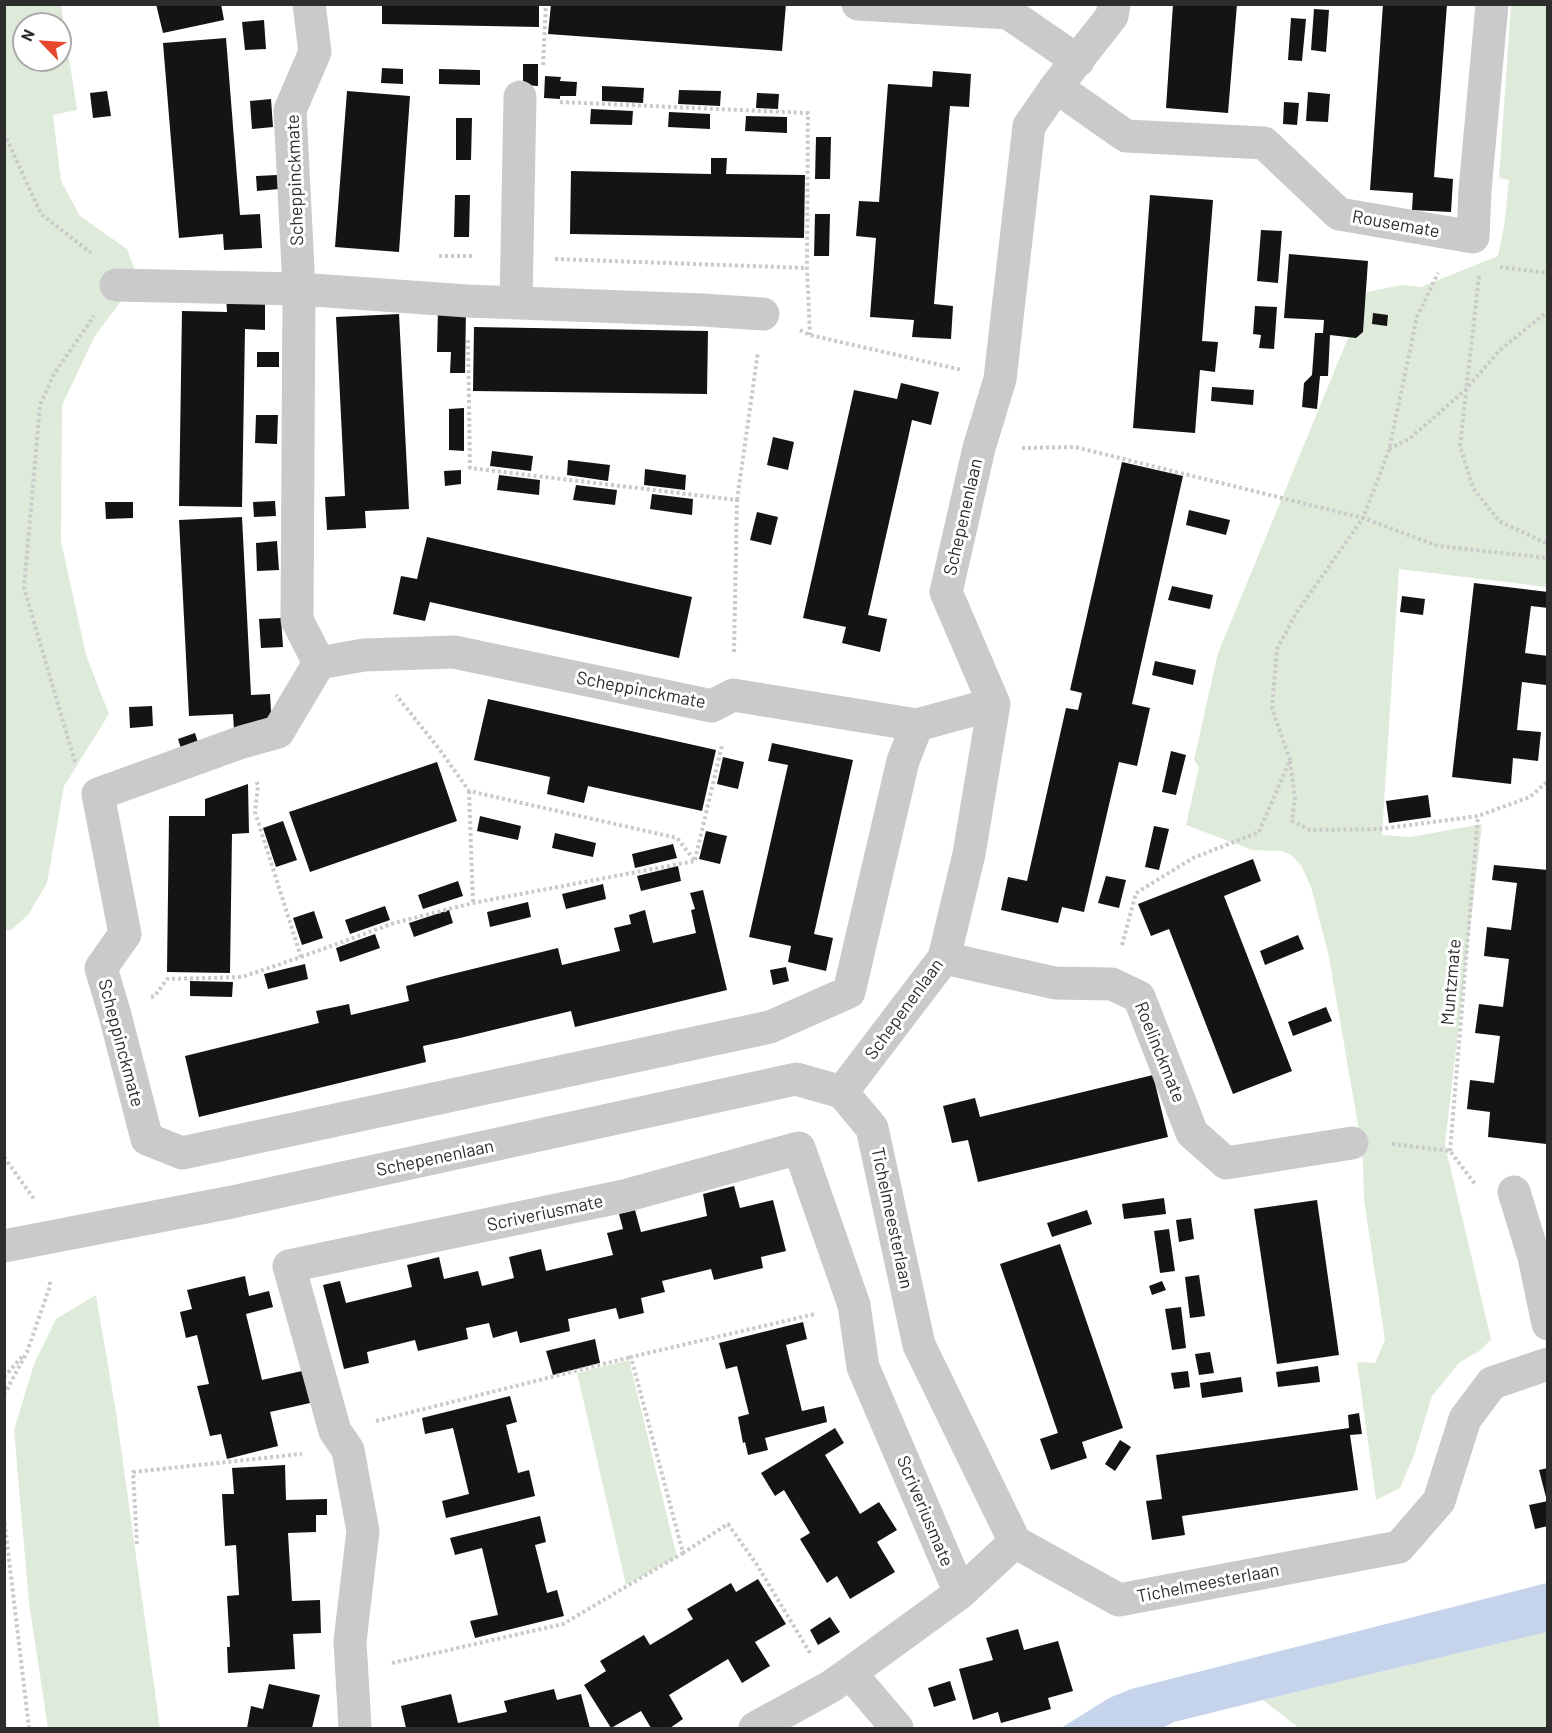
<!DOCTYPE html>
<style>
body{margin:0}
#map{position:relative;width:1552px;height:1733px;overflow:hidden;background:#fff;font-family:Barlow,sans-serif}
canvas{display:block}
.frame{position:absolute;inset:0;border:6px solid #2d2d2d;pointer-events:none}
.north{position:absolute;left:12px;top:12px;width:60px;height:60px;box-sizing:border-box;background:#fff;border:2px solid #ababab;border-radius:50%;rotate:295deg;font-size:16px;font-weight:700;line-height:24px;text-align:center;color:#2d2d2d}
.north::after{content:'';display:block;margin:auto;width:21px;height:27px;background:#e7472c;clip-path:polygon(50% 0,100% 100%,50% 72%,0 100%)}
</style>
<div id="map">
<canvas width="1552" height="1733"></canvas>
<div class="frame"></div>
<div class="north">N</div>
</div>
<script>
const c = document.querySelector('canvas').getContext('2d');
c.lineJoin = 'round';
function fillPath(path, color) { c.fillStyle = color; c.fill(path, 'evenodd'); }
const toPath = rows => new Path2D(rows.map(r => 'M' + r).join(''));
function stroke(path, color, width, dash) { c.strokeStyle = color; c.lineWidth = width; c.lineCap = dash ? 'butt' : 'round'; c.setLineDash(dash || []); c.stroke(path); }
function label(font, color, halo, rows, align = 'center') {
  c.font = font + ' Barlow,sans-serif'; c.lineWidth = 6; c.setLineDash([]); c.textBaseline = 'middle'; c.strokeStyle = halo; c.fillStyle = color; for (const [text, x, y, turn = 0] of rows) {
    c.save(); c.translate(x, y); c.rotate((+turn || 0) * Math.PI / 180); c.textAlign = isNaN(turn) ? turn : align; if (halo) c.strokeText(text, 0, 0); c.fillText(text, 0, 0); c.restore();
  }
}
fillPath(toPath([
 [5,5,61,5,77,110,53,115,61,181,80,216,127,249,138,278,95,336,62,405,61,541,86,655,109,714,64,786,47,883,28,915,11,930,5,931],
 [24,24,60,24,60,60,24,60],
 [1511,5,1547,5,1547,587,1399,569,1382,835,1411,837,1482,824,1445,1145,1491,1339,1481,1350,1459,1363,1432,1396,1414,1455,1400,1488,1376,1500,1357,1362,1375,1363,1385,1340,1364,1200,1363,1164,1359,1131,1329,957,1311,887,1301,865,1291,855,1282,851,1252,850,1186,825,1199,767,1194,760,1218,653,1367,292,1402,285,1421,287,1498,256,1504,227,1509,180,1499,178],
 [96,1295,116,1412,160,1728,48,1728,29,1603,14,1430,34,1364,56,1319],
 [629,1360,677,1557,626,1585,577,1373],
 [1547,1632,1547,1728,1299,1728,1263,1700]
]), '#dfebda');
fillPath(toPath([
 [1547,1583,1547,1632,1263,1700,1174,1722,1162,1728,1061,1728,1109,1698,1131,1689]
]), '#c5d4eb');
fillPath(toPath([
 [156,4,221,4,224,20,163,33],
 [382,4,539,4,539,27,382,24],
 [551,4,786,4,782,51,548,34],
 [1173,4,1237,4,1228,113,1166,108],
 [1383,4,1447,4,1434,177,1453,179,1451,212,1412,210,1413,193,1370,190],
 [1314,9,1329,10,1326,52,1311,50],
 [1291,18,1306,19,1302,61,1288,60],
 [264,20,266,49,245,50,242,22],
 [226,38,240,215,260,214,262,248,224,250,223,234,179,238,163,43],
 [523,64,538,64,538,86,523,85],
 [382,68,403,69,403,84,381,83],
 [439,69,480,70,480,85,439,84],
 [933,71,971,74,969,107,950,106,934,304,953,306,951,339,912,337,914,320,870,317,876,238,856,236,859,201,879,202,888,84,932,87],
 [545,76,561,77,560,81,577,82,576,96,560,96,560,99,544,98],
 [602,86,644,88,643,103,602,101],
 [679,90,721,91,720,106,678,104],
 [107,91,111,116,93,118,90,93],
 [347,91,410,96,399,252,335,247],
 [1308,92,1330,94,1328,122,1306,121],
 [757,93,779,94,778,109,756,108],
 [271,99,273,127,252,129,250,101],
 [1284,102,1299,103,1297,125,1283,124],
 [591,109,633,111,632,125,590,124],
 [669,112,710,114,710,129,668,127],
 [746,116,787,117,787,133,745,131],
 [456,118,472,118,471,160,456,160],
 [816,137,831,137,830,179,815,179],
 [711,158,727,158,726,174,805,175,804,238,570,234,571,171,711,174],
 [277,175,279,189,257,191,256,176],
 [455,195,470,195,469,237,454,237],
 [1150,195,1213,200,1202,341,1218,342,1215,372,1200,370,1195,433,1133,428],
 [815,214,830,214,829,256,814,256],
 [1261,230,1282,231,1278,283,1257,281],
 [1289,254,1368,261,1363,332,1356,338,1330,335,1328,376,1320,376,1317,409,1302,407,1304,383,1312,375,1315,333,1323,333,1324,320,1284,318],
 [226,295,265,296,265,330,245,329,242,507,179,506,182,311,227,312],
 [1255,306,1277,307,1274,349,1259,348,1261,335,1253,334],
 [438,308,466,309,465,373,450,373,451,352,437,352],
 [1373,313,1388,315,1387,326,1372,324],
 [399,314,409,509,365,511,366,528,327,530,325,497,345,496,336,317],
 [474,327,708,331,707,394,473,391],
 [257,352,279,352,279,367,257,367],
 [901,383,939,392,931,425,912,420,907,443,868,615,887,619,880,652,842,643,846,627,803,618,854,390,897,399],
 [1212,387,1254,390,1253,405,1211,401],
 [464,408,464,451,449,450,449,409],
 [256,415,278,415,277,444,255,443],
 [773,437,794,442,788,470,767,465],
 [492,451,533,456,531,471,490,466],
 [568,460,610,465,608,481,567,475],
 [1122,462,1183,476,1132,704,1150,708,1137,766,1119,762,1084,912,1062,907,1058,923,1001,910,1008,877,1027,881,1066,708,1078,710,1082,693,1070,690],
 [645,469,686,475,685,490,644,485],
 [461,470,461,484,445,486,444,471],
 [499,475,540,480,539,495,497,490],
 [576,485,617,490,615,505,573,500],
 [652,494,693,499,692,515,650,509],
 [275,501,276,516,254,517,253,502],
 [105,502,133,502,133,518,106,519],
 [1189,510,1230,520,1226,535,1186,525],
 [757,512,778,517,771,545,750,540],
 [242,517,251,695,270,694,272,728,234,730,233,714,189,716,179,520],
 [427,537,692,597,679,658,430,602,425,621,393,614,401,576,417,579],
 [277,541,279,570,257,571,256,543],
 [1474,583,1548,592,1548,608,1531,606,1525,653,1548,656,1546,685,1522,682,1517,730,1541,732,1538,761,1513,758,1511,784,1452,777],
 [1172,586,1213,595,1210,609,1168,600],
 [1402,596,1425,599,1423,615,1400,612],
 [281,618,283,647,261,648,259,619],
 [1155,661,1196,670,1193,685,1152,675],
 [488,699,716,750,702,811,588,786,584,803,547,794,550,777,474,760],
 [152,706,153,726,130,728,129,707],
 [195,733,200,749,183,754,178,739],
 [772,743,853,760,814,934,833,938,826,971,788,962,791,946,749,937,788,765,768,761],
 [1171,751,1186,755,1176,795,1162,792],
 [723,757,744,762,738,789,717,784],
 [437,762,457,821,310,872,289,812],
 [248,784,249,833,232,834,230,973,167,972,169,816,205,816,205,799],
 [1428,795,1431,817,1389,823,1386,801],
 [480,816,521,826,518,840,477,831],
 [283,821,297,860,276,867,263,828],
 [1154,826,1169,829,1159,870,1145,867],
 [706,831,727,836,720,864,699,859],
 [555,833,596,843,593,857,552,848],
 [673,844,677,858,635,868,632,854],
 [1253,859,1261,881,1224,896,1292,1071,1233,1094,1169,929,1151,936,1138,904],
 [1494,865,1548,870,1548,1130,1546,1144,1488,1137,1490,1112,1467,1109,1470,1080,1494,1083,1500,1036,1475,1033,1479,1004,1503,1007,1509,959,1484,956,1487,927,1511,930,1517,883,1492,880],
 [678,866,681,881,641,891,637,876],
 [1106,876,1126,880,1119,908,1098,903],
 [458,881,463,896,423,909,418,895],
 [603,884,606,899,566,909,562,894],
 [703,890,727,990,575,1027,571,1011,460,1038,423,1046,426,1062,199,1117,185,1056,319,1023,316,1011,349,1004,351,1015,409,1001,406,986,444,976,558,948,562,965,620,951,614,928,631,924,629,915,645,910,653,943,696,933,691,910,695,909,690,893],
 [528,902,531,917,490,927,487,912],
 [385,906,390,920,350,934,345,920],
 [449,910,453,923,414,937,409,923],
 [314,911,323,938,302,945,293,918],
 [375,934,380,948,340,962,336,948],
 [1298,935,1304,949,1265,965,1260,951],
 [305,964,308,979,268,989,264,974],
 [786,967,789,981,773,985,770,970],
 [190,981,233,982,232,997,190,996],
 [1326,1007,1332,1021,1293,1036,1288,1022],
 [1153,1075,1168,1137,978,1182,968,1140,952,1143,943,1106,975,1098,980,1117],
 [734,1186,740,1208,773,1200,786,1251,761,1257,763,1268,714,1280,711,1269,662,1281,665,1292,641,1298,644,1313,619,1319,616,1308,568,1319,570,1331,520,1343,517,1331,493,1338,489,1323,466,1328,468,1339,418,1351,415,1340,367,1352,369,1363,344,1369,323,1285,340,1281,346,1303,412,1287,407,1265,439,1257,444,1279,478,1271,482,1286,514,1278,509,1257,541,1249,546,1271,613,1255,607,1233,623,1229,619,1214,635,1210,641,1232,707,1216,703,1194],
 [1164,1198,1166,1214,1124,1219,1122,1204],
 [1317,1200,1339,1355,1277,1364,1254,1209],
 [1087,1210,1092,1224,1052,1237,1047,1223],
 [1191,1218,1194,1239,1179,1242,1176,1220],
 [1169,1229,1175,1271,1160,1273,1154,1231],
 [1060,1244,1123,1428,1082,1442,1087,1458,1051,1470,1040,1439,1058,1433,1000,1264],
 [1199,1275,1205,1316,1190,1318,1185,1277],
 [245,1276,249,1296,269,1291,273,1307,246,1314,262,1380,302,1371,310,1403,270,1412,278,1446,227,1459,221,1434,210,1436,197,1386,209,1384,197,1335,186,1338,180,1312,192,1309,187,1290],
 [1162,1281,1166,1290,1152,1295,1149,1286],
 [1181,1307,1186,1348,1172,1350,1165,1309],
 [803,1322,807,1339,786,1345,802,1411,824,1406,827,1422,765,1438,768,1450,748,1455,745,1442,743,1443,738,1417,749,1414,737,1366,726,1369,719,1343],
 [595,1339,600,1363,553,1375,546,1351],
 [1210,1352,1214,1373,1199,1375,1195,1354],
 [1318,1366,1320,1382,1278,1387,1276,1372],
 [1188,1371,1190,1387,1174,1389,1171,1373],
 [1241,1377,1243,1392,1202,1398,1200,1383],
 [510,1396,517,1422,506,1425,518,1473,529,1470,535,1496,446,1518,442,1501,469,1494,453,1428,425,1434,422,1418],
 [1359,1413,1362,1434,1350,1435,1358,1490,1182,1516,1185,1535,1152,1540,1146,1501,1162,1499,1156,1455,1349,1428,1348,1415],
 [835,1428,844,1443,825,1455,860,1514,879,1502,897,1530,877,1542,895,1572,850,1599,837,1576,827,1583,800,1539,810,1533,784,1490,775,1496,761,1473],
 [1120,1440,1131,1447,1115,1471,1105,1464],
 [285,1465,286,1500,327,1499,327,1515,316,1515,316,1532,288,1533,292,1601,320,1600,321,1633,293,1634,295,1669,228,1673,227,1647,230,1647,227,1596,239,1595,236,1545,225,1546,222,1494,234,1494,232,1468],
 [1548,1468,1548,1501,1547,1501,1539,1470],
 [1548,1501,1548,1526,1535,1529,1529,1505],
 [540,1516,546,1542,535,1545,547,1593,557,1590,564,1616,475,1638,470,1621,498,1615,482,1548,455,1555,450,1538],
 [758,1579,786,1624,755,1642,770,1666,742,1683,728,1659,669,1695,683,1719,670,1728,651,1728,641,1711,611,1728,584,1685,606,1671,600,1661,644,1635,650,1645,672,1632,693,1619,687,1609,731,1583,736,1592],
 [830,1617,840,1632,818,1645,810,1630],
 [1018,1629,1024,1650,1058,1641,1073,1691,1048,1698,1051,1709,1001,1723,998,1712,973,1720,959,1669,993,1660,986,1638],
 [950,1681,956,1700,934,1707,928,1688],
 [269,1684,320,1695,312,1728,247,1728,251,1706,263,1709],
 [554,1689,557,1700,581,1694,590,1728,406,1728,401,1706,451,1694,458,1723,507,1712,504,1701]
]), '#141414');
stroke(toPath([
 [4,58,4,71],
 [543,65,546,4],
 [560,102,808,113,807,268,810,335],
 [4,133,41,214,91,253],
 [439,256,474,256],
 [555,259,807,268],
 [1500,267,1548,273],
 [1479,276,1460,446,1473,488,1499,521,1548,544],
 [800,330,810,335,962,370],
 [468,340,470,468,737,500,734,654],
 [1022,448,1075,447,1363,518,1389,450,1417,317,1438,273],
 [1389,449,1409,439,1429,422,1467,388,1500,350,1548,311],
 [737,500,758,352],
 [1290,761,1295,798,1292,821,1310,830,1380,829,1478,816,1530,797,1548,781],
 [75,762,24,588,40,405,54,374,94,316],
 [469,791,473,903],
 [695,860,722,745],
 [1122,945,1136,893,1193,858,1259,832,1290,760,1272,709,1277,649,1297,612,1363,518,1438,546,1548,558],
 [301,957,394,923,473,903,695,861,677,838,469,791,440,750,396,695],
 [151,997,155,996,167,979,242,977,301,957,255,812,258,786,256,780],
 [1392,1144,1450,1151,1475,1184],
 [1450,1151,1478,816],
 [4,1157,34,1199],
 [4,1377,22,1357],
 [4,1395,27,1352,50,1286,50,1279],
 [376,1421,631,1357],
 [4,1517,29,1728],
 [137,1544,133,1472,302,1454],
 [810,1653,757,1565,728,1524,683,1553,631,1357,815,1314],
 [392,1663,563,1624,683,1553]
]), '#cacaca', 4, [3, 3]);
stroke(toPath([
 [309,4,315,52,290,110,299,289,297,620,319,663,364,655,454,652,712,706,733,695,917,725,994,704],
 [858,4,1008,13,1078,61],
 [1056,87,1126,136,1264,143,1339,214,1473,237,1475,190,1492,4],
 [116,285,299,289,467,301,703,310,763,314],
 [516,303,520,97],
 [319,663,278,732,242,742,98,794,125,934,101,968,115,1015,147,1139,182,1153,770,1027,849,992,903,761,917,725],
 [944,958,1055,983,1112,984,1139,997,1192,1133,1226,1163,1352,1143],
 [842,1092,872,1128,919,1345,1015,1542,1119,1600,1399,1547,1439,1501,1465,1419,1492,1383,1548,1364],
 [1514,1192,1534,1257,1548,1324],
 [4,1246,232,1202,796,1079,842,1092,944,958,969,854,994,704,946,592,979,448,1000,379,1029,126,1056,87,1112,16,1114,4],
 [850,1673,960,1593,1015,1542],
 [355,1728,350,1641,363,1531,348,1450,335,1431,289,1266,624,1196,799,1148,854,1305,863,1367,960,1593],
 [755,1728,830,1687,850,1673,897,1728]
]), '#cacaca', 33);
label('18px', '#2d2d2d', '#fff', [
 ["Scheppinckmate",295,180,-92],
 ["Rousemate",1396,224,10],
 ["Schepenenlaan",963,517,-77],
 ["Scheppinckmate",641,690,11],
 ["Muntzmate",1451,982,-85],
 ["Schepenenlaan",904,1009,-54],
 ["Scheppinckmate",121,1043,75],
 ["Roelinckmate",1160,1052,68],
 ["Schepenenlaan",435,1158,-12],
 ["Scriveriusmate",545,1213,-12],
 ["Tichelmeesterlaan",892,1218,78],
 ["Scriveriusmate",925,1511,67],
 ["Tichelmeesterlaan",1208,1583,-11]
]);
</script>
